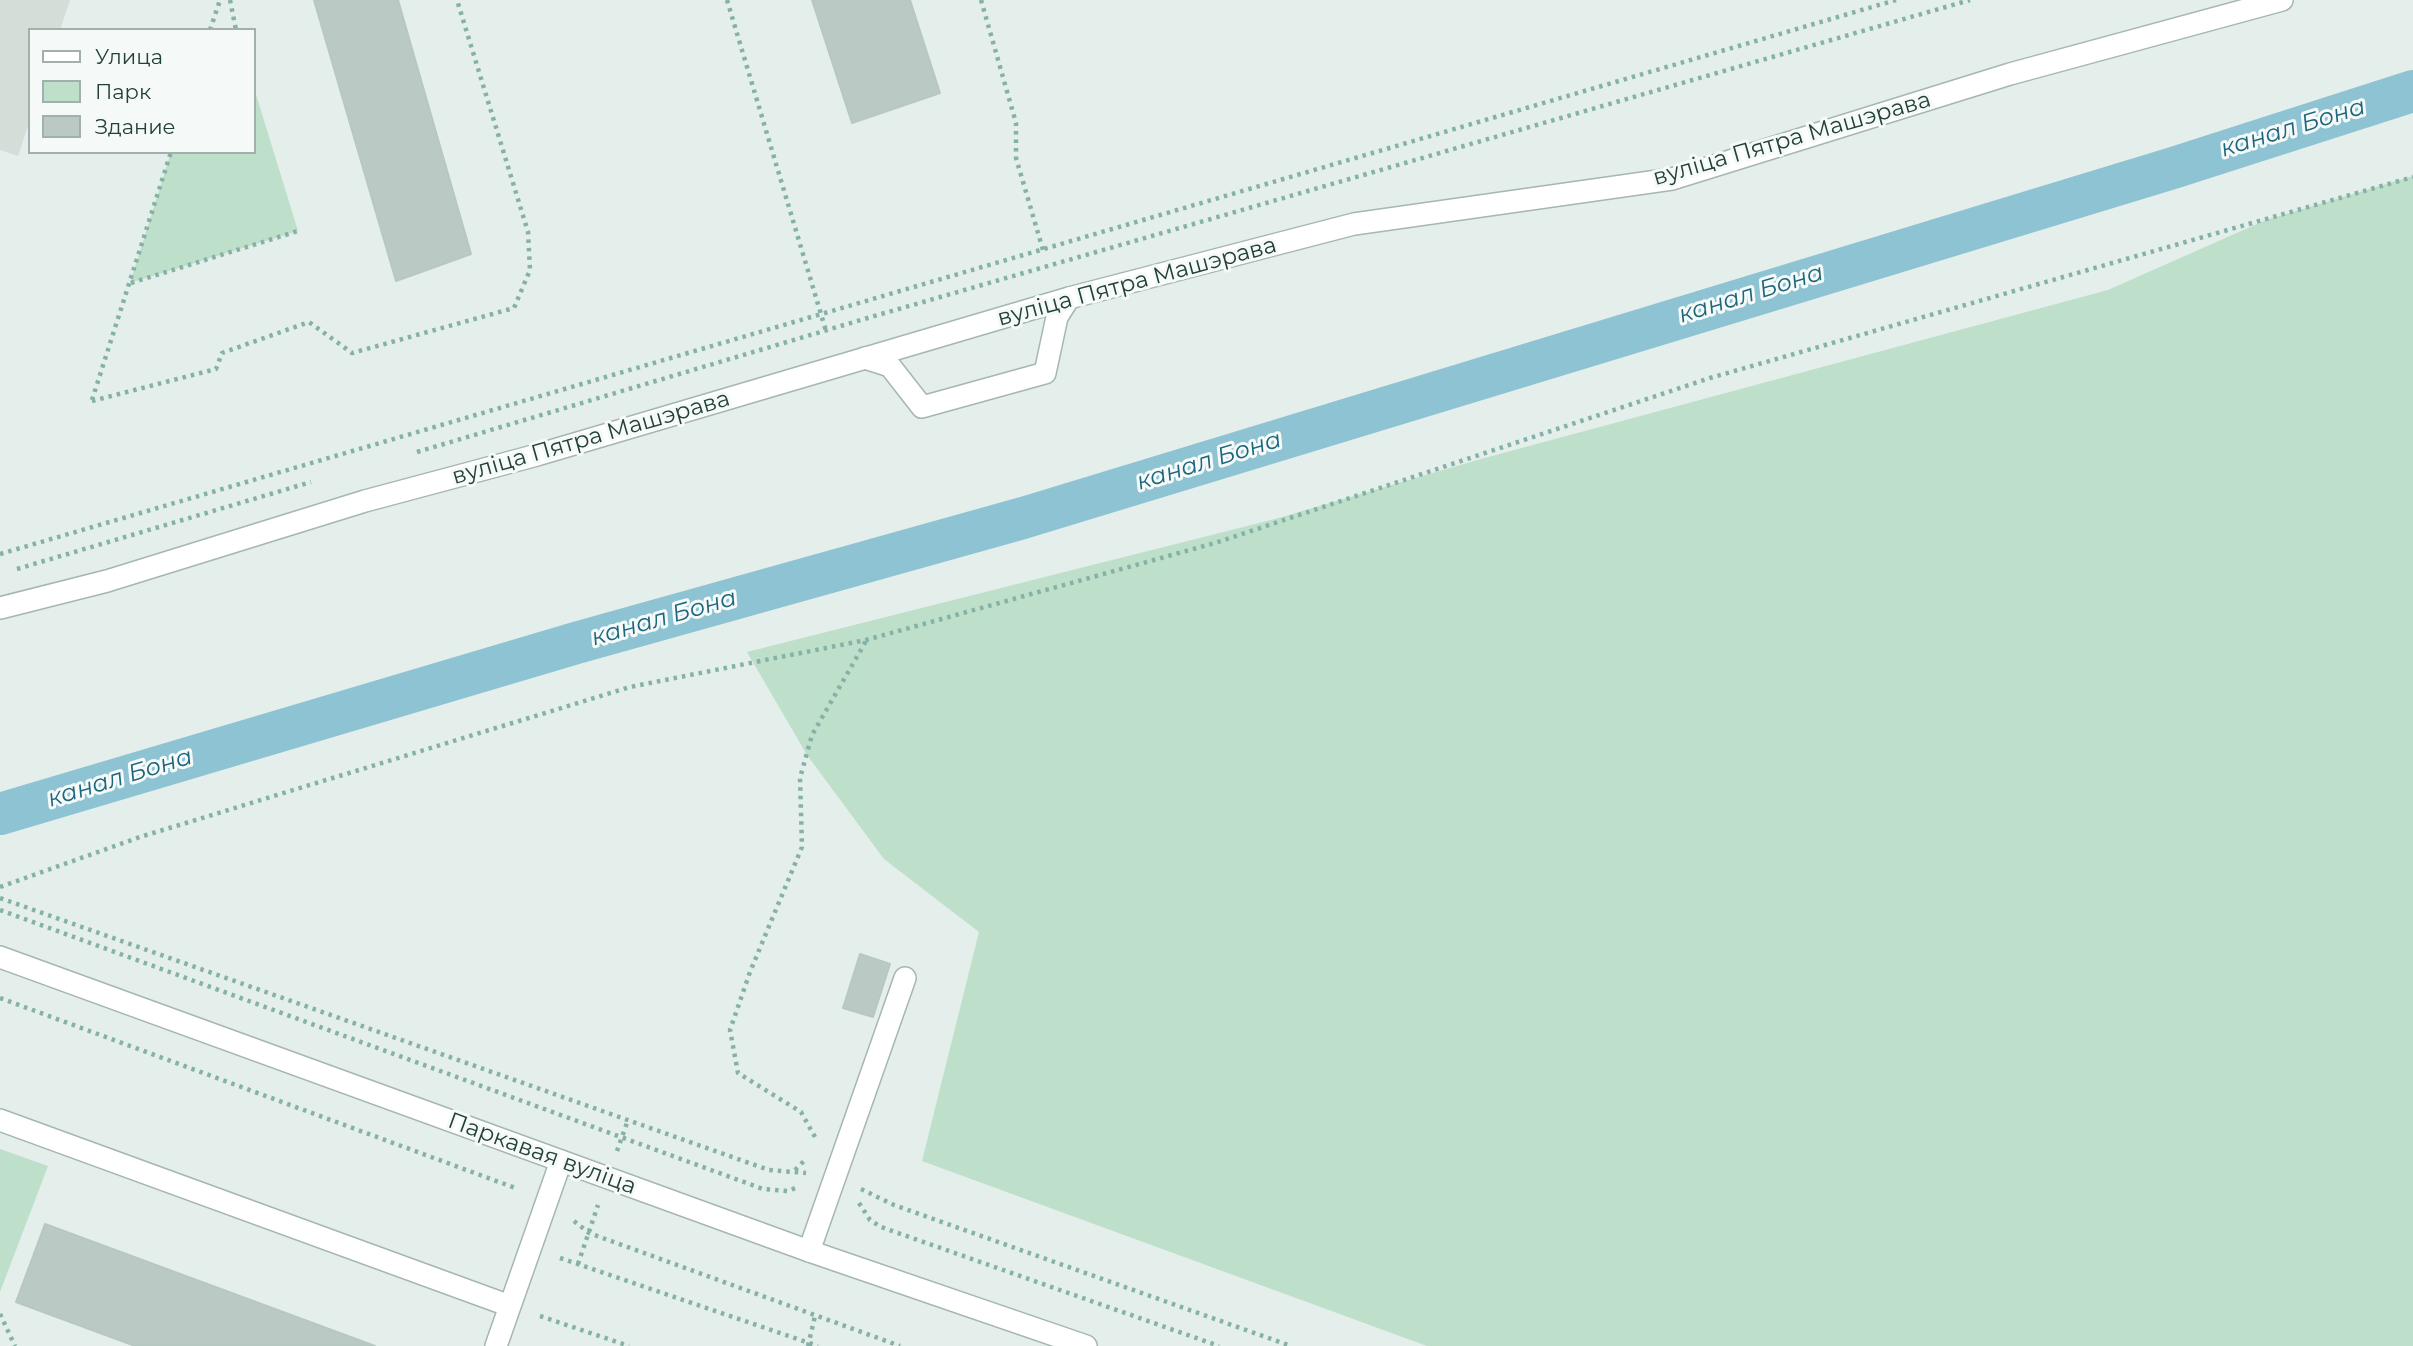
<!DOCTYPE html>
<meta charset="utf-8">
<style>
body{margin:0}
#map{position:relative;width:2413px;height:1346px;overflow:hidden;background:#e4eeea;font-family:Montserrat,sans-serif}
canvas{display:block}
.legend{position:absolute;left:28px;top:28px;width:228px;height:126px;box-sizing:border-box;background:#f5faf8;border:2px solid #a1b0ac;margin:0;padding:9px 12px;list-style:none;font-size:21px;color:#23403a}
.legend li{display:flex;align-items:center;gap:14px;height:35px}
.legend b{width:35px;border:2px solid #a1b0ac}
</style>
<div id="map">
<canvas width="2413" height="1346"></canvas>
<ul class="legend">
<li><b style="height:9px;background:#fff"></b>Улица</li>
<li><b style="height:19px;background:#bedfc9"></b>Парк</li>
<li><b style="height:19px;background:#bac9c4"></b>Здание</li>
</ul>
</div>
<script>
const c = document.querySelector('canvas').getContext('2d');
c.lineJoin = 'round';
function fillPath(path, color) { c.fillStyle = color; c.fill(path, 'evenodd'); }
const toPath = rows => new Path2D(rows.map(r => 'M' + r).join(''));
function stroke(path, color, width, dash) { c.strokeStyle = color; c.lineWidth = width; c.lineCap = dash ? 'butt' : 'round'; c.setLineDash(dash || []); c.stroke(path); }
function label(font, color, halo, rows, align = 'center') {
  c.font = font + ' Montserrat,sans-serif'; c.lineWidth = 6; c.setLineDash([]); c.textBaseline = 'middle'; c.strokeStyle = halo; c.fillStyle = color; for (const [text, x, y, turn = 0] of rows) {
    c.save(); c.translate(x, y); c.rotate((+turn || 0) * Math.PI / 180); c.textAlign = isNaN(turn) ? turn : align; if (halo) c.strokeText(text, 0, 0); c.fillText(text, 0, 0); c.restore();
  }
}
fillPath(toPath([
 [0,0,70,0,60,30,30,30,30,120,18,156,0,150]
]), '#d3ded9');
fillPath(toPath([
 [254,88,298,231,130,283,171,152,254,152],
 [2413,176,2413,1346,1427,1346,922,1161,979,932,884,859,807,755,747,652,1275,519,1481,459,2108,290,2266,220],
 [0,1149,48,1166,0,1292]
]), '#bedfc9');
stroke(toPath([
 [0,814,576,643,1023,518,2173,168,2413,91]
]), '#8dc3d3', 42);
const building = toPath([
 [314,0,398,0,471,254,396,281,314,0],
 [812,0,910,0,940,93,852,123,812,0],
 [860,954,890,964,873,1017,843,1008,860,954],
 [45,1224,375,1346,135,1346,16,1302,45,1224]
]);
fillPath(building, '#bac9c4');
stroke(building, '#b7c8c2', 2);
const service = toPath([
 [865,358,890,366,922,407,1045,373,1057,317,1069,298],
 [0,1120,510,1306],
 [809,1251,905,978],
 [496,1346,561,1161]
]);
const minor = toPath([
 [0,608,107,581,365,501,537,455,1069,298,1354,224,1672,179,2010,74,2282,0]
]);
const tertiary = toPath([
 [0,957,809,1251,1086,1346]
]);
stroke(service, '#a6b6b2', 24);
stroke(minor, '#a6b6b2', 24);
stroke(tertiary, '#a6b6b2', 24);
stroke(toPath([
 [230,0,236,30],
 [727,0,826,331],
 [981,0,1016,123,1016,158,1043,250],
 [210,30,220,0],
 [131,283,298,231],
 [92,400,171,152],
 [92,401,216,369,222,353,309,322,352,353,514,308,530,270,528,232,457,0],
 [417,452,871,317,1970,0],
 [0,554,1896,0],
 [17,569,311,482],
 [0,887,140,837,630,687,866,640,1215,543,1710,378,2413,177],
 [0,898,769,1170,806,1173],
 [0,910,763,1189,788,1191,798,1187],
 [0,998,518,1189],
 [815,1137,801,1112,738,1073,730,1030,750,972,802,847,800,778,812,735,866,641],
 [617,1151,628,1120],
 [795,1170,807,1158],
 [861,1189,894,1205,1291,1346],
 [859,1203,870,1220,881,1227,1219,1346],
 [574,1221,589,1233,900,1346],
 [560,1258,818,1346],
 [578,1264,598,1205],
 [0,1314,15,1346],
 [540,1316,629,1346],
 [808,1346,815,1316]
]), '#85b1a7', 4.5, [3.5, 5]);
stroke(service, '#fff', 21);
stroke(minor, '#fff', 21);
stroke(tertiary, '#fff', 21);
label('23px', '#23403a', '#f5faf8', [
 ["вуліца Пятра Машэрава",1792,139,-16],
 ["вуліца Пятра Машэрава",1137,282,-15],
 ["вуліца Пятра Машэрава",591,438,-16],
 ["Паркавая вуліца",542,1154,20]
]);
label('italic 24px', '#1d667d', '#f5faf8', [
 ["канал Бона",2293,128,-17],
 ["канал Бона",1751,294,-17],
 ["канал Бона",1209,461,-17],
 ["канал Бона",664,618,-16],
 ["канал Бона",120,778,-17]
]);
</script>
